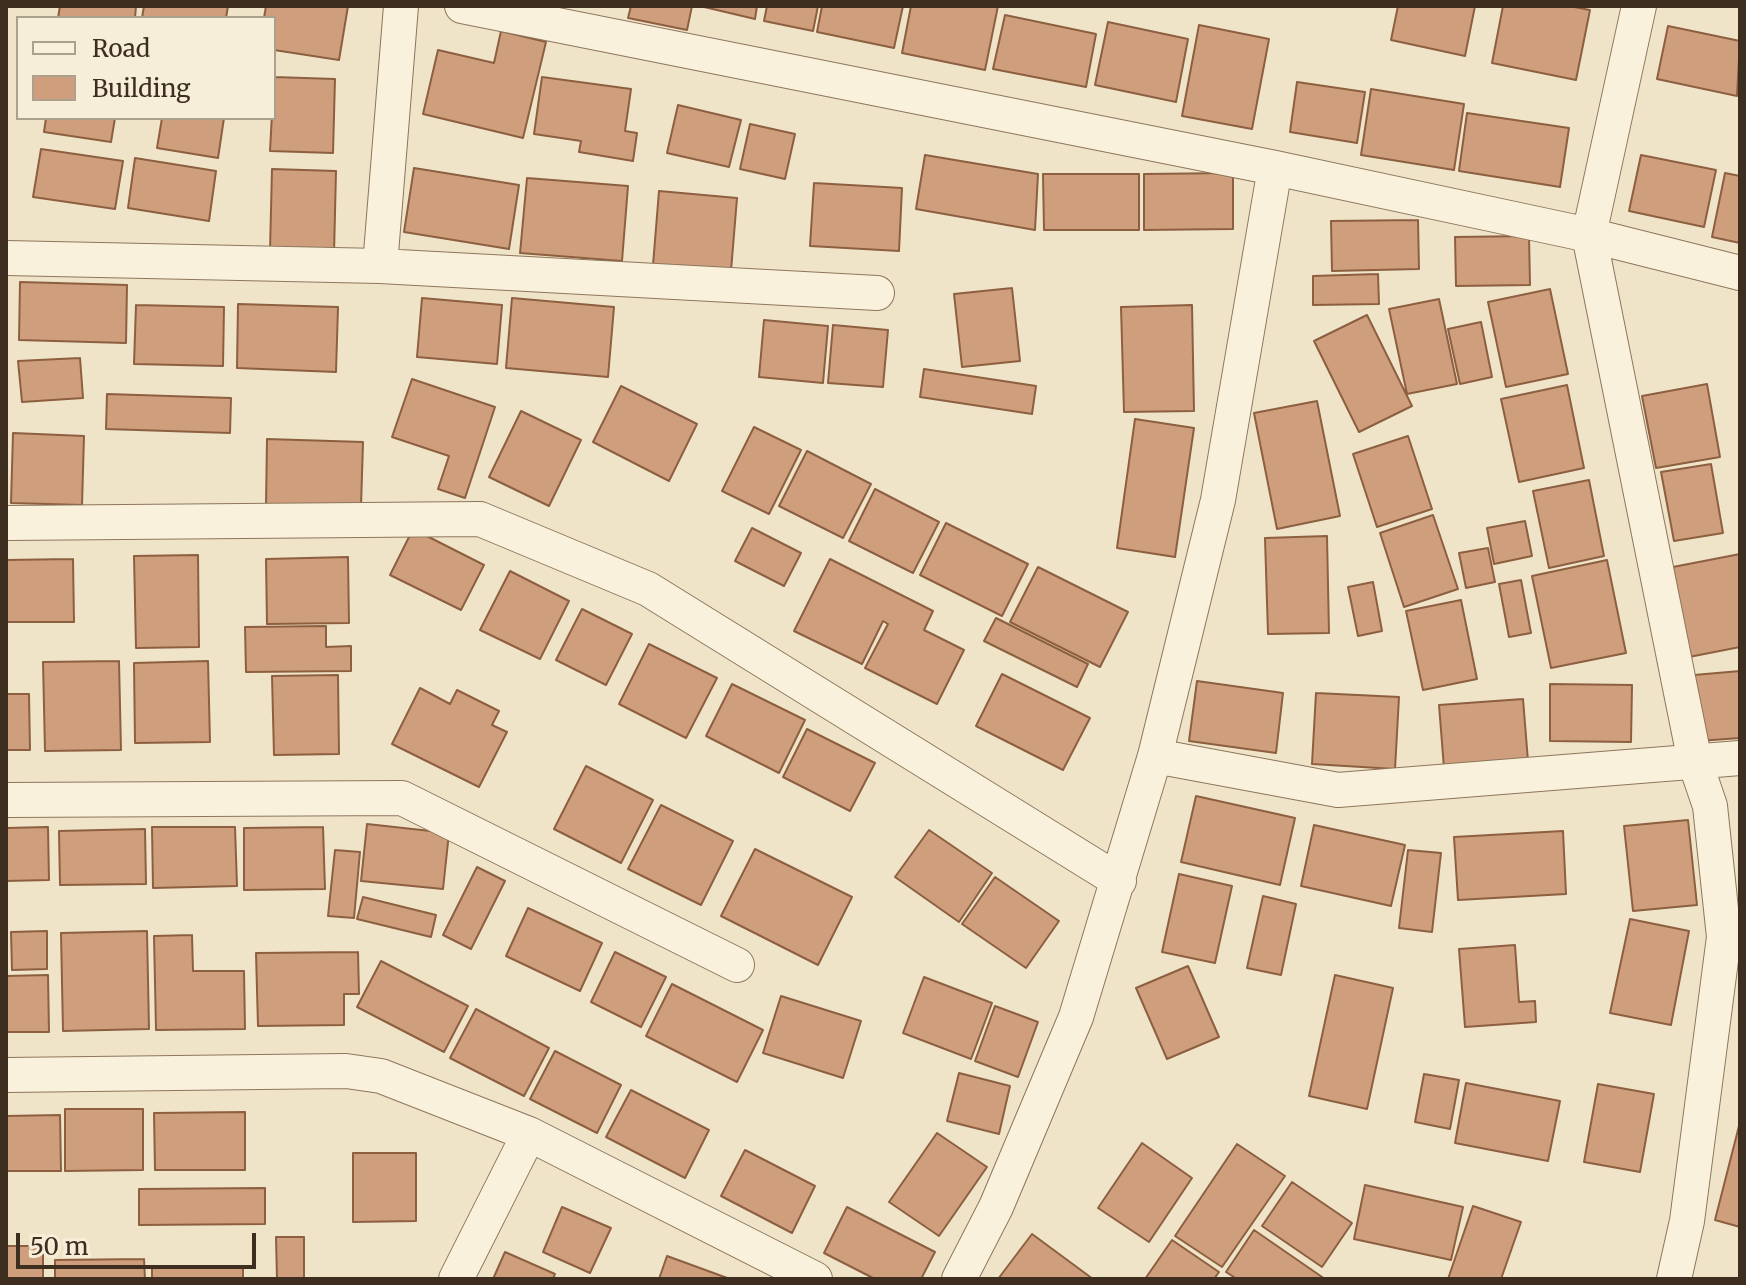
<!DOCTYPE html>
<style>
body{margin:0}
#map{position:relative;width:1746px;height:1285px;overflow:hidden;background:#f0e4c8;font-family:Merriweather,serif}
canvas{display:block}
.frame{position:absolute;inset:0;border:8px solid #3d2e20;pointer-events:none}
.legend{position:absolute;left:16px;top:16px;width:260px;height:104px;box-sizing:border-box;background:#f7eed8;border:2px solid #ada18e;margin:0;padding:10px 14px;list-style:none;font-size:24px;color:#3d2e20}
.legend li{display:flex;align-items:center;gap:16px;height:40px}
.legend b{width:40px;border:2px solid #ada18e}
.scale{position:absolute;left:16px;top:1233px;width:240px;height:36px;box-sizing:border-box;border:4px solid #3d2e20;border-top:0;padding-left:10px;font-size:24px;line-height:28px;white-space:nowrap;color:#3d2e20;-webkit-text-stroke:6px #f7eed8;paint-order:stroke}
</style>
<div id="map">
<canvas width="1746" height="1285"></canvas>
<div class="frame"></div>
<ul class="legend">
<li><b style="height:10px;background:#faf1dc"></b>Road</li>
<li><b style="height:22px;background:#cf9f7d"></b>Building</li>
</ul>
<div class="scale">50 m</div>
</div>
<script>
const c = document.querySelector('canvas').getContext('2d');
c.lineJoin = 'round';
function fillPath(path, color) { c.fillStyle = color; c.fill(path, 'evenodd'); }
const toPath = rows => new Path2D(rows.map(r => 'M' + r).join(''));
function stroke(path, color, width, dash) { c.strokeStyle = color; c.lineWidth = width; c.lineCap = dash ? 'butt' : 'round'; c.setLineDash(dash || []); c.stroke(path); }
const building = toPath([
 [60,6,136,6,135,18,58,18,60,6],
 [144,6,228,6,226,18,142,18,144,6],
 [266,6,348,6,339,60,274,50,274,18,264,18,266,6],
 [631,6,692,6,687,30,628,18,631,6],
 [700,6,757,6,755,19,700,6],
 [767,6,818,6,813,31,764,21,767,6],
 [822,6,903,6,894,48,817,32,822,6],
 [911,6,998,6,985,70,902,53,911,6],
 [1398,6,1475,6,1465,56,1391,40,1398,6],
 [1503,6,1569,6,1590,10,1576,80,1492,63,1503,6],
 [1005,15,1096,34,1086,87,993,69,1005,15],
 [1108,22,1188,39,1176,102,1095,85,1108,22],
 [1199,25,1269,39,1252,129,1182,116,1199,25],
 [1668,26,1740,41,1737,96,1657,79,1668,26],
 [501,31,546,42,523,138,423,114,438,50,494,63,501,31],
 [274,77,335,79,333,153,270,151,274,77],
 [542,77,631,89,625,131,637,133,633,161,579,152,581,141,534,134,542,77],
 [1297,82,1365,92,1357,143,1290,132,1297,82],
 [1371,89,1464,104,1454,170,1361,155,1371,89],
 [678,105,741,120,729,167,667,153,678,105],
 [1467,113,1569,128,1560,187,1459,171,1467,113],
 [46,118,115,118,111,142,44,132,46,118],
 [162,118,224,118,218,158,157,148,162,118],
 [750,124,795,134,785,179,740,169,750,124],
 [41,149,123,161,115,209,33,197,41,149],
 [925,155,1038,174,1035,230,916,209,925,155],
 [1641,155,1716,170,1704,227,1629,211,1641,155],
 [135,158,216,171,209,221,128,208,135,158],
 [414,168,519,185,509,249,404,232,414,168],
 [272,169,336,171,334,254,270,251,272,169],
 [1233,173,1233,229,1144,230,1144,174,1233,173],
 [1725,173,1740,176,1740,243,1712,237,1725,173],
 [1043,174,1139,174,1139,230,1044,230,1043,174],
 [527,178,628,186,622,261,520,253,527,178],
 [814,183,902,188,899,251,810,246,814,183],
 [659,191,737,198,731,271,653,265,659,191],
 [1418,220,1419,269,1332,271,1331,221,1418,220],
 [1529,236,1530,285,1456,286,1455,237,1529,236],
 [1378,274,1379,304,1313,305,1313,276,1378,274],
 [20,282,127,285,126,343,19,340,20,282],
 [1012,288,1020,361,962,367,954,294,1012,288],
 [1550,289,1568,374,1506,387,1488,302,1550,289],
 [422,298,502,305,497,364,417,357,422,298],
 [512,298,614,307,608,377,506,368,512,298],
 [1439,299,1457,384,1407,394,1389,309,1439,299],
 [238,304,338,307,336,372,237,368,238,304],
 [136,305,224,307,223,366,134,364,136,305],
 [1192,305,1194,411,1124,412,1121,307,1192,305],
 [1367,315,1412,406,1359,432,1314,341,1367,315],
 [764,320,828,326,823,383,759,377,764,320],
 [1481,322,1492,377,1460,384,1448,329,1481,322],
 [833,325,888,330,883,387,828,383,833,325],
 [80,358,83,398,22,402,18,361,80,358],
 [924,369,1036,386,1032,414,920,397,924,369],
 [412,379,495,407,465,498,438,489,449,456,392,437,412,379],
 [1707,384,1720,457,1656,468,1642,396,1707,384],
 [1567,385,1584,468,1519,482,1501,399,1567,385],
 [621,386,697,424,669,481,593,442,621,386],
 [107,394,231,398,230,433,106,429,107,394],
 [1317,401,1340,516,1277,529,1254,413,1317,401],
 [521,411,581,440,549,506,489,477,521,411],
 [1135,419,1194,428,1175,557,1117,548,1135,419],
 [754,427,801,450,769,514,722,491,754,427],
 [13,433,84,436,82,505,11,503,13,433],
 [1408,436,1432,509,1377,527,1353,454,1408,436],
 [267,439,363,442,361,507,266,505,267,439],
 [807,451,871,484,843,538,779,506,807,451],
 [1711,464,1723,533,1674,541,1661,472,1711,464],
 [1589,480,1604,556,1549,568,1533,491,1589,480],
 [875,489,939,522,913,573,849,541,875,489],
 [1433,515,1458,589,1404,607,1380,533,1433,515],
 [1525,521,1532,556,1494,564,1487,528,1525,521],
 [946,523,1028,564,1002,616,920,575,946,523],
 [752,528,801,553,784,586,735,561,752,528],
 [413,529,484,565,461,610,390,575,413,529],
 [1327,536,1329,633,1268,634,1265,538,1327,536],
 [1488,548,1495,582,1466,588,1459,553,1488,548],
 [1740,554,1740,647,1689,657,1673,567,1740,554],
 [198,555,199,647,136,648,134,556,198,555],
 [348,557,349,623,267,624,266,559,348,557],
 [73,559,74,622,6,622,6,560,73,559],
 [830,559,933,611,924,630,964,650,937,704,865,668,888,624,883,621,862,664,794,631,830,559],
 [1607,560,1626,653,1551,668,1532,576,1607,560],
 [1038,567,1128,612,1100,667,1010,622,1038,567],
 [510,571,569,601,540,659,480,630,510,571],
 [1521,580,1531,633,1509,637,1499,584,1521,580],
 [1373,582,1382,631,1358,636,1348,587,1373,582],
 [1461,600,1477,679,1423,690,1406,611,1461,600],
 [582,609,632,634,606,685,556,660,582,609],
 [996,618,1088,664,1077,687,984,641,996,618],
 [326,626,326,647,351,646,351,671,246,672,245,627,326,626],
 [649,644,717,678,686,738,619,704,649,644],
 [119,661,121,750,45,751,43,662,119,661],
 [208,661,210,742,135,743,134,663,208,661],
 [1740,671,1740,738,1699,741,1694,675,1740,671],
 [1002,674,1090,718,1063,770,976,726,1002,674],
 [338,675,339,754,274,755,272,676,338,675],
 [1197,681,1283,693,1276,753,1189,741,1197,681],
 [732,684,805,720,779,773,706,736,732,684],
 [1550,684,1632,685,1631,742,1550,741,1550,684],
 [420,688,450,704,457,690,499,711,492,725,507,732,479,787,392,744,420,688],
 [1316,693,1399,697,1395,769,1312,764,1316,693],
 [6,694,29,694,30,750,6,750,6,694],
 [1523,699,1528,761,1444,768,1439,705,1523,699],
 [807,729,875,763,850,811,783,777,807,729],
 [586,766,653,800,621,863,554,829,586,766],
 [1196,796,1295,818,1280,885,1181,862,1196,796],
 [661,805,733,841,701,905,628,869,661,805],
 [1688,820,1697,905,1633,911,1624,826,1688,820],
 [367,824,449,833,443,889,361,881,367,824],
 [1314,825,1405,845,1391,906,1301,886,1314,825],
 [48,827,49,880,6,881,6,828,48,827],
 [152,827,235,827,237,886,153,888,152,827],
 [323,827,325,889,244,890,244,828,323,827],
 [145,829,146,884,60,885,59,831,145,829],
 [929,830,992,873,959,922,895,877,929,830],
 [1563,831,1566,894,1458,900,1454,837,1563,831],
 [755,849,852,897,818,965,721,916,755,849],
 [335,850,360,852,354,918,328,916,335,850],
 [1408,850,1441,853,1432,932,1399,928,1408,850],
 [477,867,505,881,471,949,443,935,477,867],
 [1179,874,1232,886,1215,963,1162,952,1179,874],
 [995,877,1059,921,1026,968,962,924,995,877],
 [1263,896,1296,904,1281,975,1247,968,1263,896],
 [363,897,436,915,431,937,357,919,363,897],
 [528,908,602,943,580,991,506,956,528,908],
 [1630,919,1689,931,1671,1025,1610,1013,1630,919],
 [47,931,47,969,12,970,11,932,47,931],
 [147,931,149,1029,63,1031,61,933,147,931],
 [192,935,193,971,244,971,245,1029,156,1030,154,936,192,935],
 [1515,945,1519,1002,1535,1001,1536,1022,1465,1027,1459,949,1515,945],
 [358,952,359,994,344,994,344,1025,258,1026,256,953,358,952],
 [615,952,666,977,641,1027,591,1002,615,952],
 [381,961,468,1006,444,1052,357,1007,381,961],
 [1188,966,1219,1037,1167,1059,1136,988,1188,966],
 [48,975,49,1032,6,1032,6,976,48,975],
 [1335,975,1393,988,1367,1109,1309,1096,1335,975],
 [924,977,992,1003,971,1059,903,1033,924,977],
 [672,984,763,1030,737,1082,646,1036,672,984],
 [781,996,861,1021,843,1078,763,1053,781,996],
 [995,1006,1038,1022,1018,1077,975,1061,995,1006],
 [476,1009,549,1048,524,1096,450,1058,476,1009],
 [555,1051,621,1085,597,1133,530,1099,555,1051],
 [959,1073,1010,1086,999,1134,947,1121,959,1073],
 [1424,1074,1459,1080,1450,1129,1415,1122,1424,1074],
 [1466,1083,1560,1101,1548,1161,1455,1143,1466,1083],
 [1598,1084,1654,1094,1640,1172,1584,1162,1598,1084],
 [631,1090,709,1130,685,1178,606,1137,631,1090],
 [65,1109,143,1109,143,1170,65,1171,65,1109],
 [245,1112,245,1170,155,1170,154,1113,245,1112],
 [60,1115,61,1171,6,1171,6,1116,60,1115],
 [1740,1122,1740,1227,1715,1220,1740,1122],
 [937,1133,987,1167,939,1236,889,1202,937,1133],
 [1142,1143,1192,1178,1149,1242,1098,1208,1142,1143],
 [1237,1144,1285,1176,1222,1267,1175,1236,1237,1144],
 [745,1150,815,1186,792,1233,721,1196,745,1150],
 [353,1153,416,1153,416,1221,353,1222,353,1153],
 [1292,1182,1352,1223,1322,1267,1262,1226,1292,1182],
 [1365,1185,1463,1207,1451,1260,1354,1239,1365,1185],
 [265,1188,265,1224,139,1225,139,1189,265,1188],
 [1473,1206,1521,1222,1501,1279,1448,1279,1473,1206],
 [562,1207,611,1228,590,1273,543,1252,562,1207],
 [847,1207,935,1252,921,1279,875,1279,824,1253,847,1207],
 [1254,1230,1325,1279,1237,1279,1226,1272,1254,1230],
 [1032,1234,1093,1279,998,1279,1032,1234],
 [276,1237,304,1237,304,1279,277,1279,276,1237],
 [1172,1240,1219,1272,1214,1279,1145,1279,1172,1240],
 [6,1246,43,1246,43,1279,6,1279,6,1246],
 [505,1252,555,1274,553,1279,493,1279,505,1252],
 [667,1256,730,1279,659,1279,667,1256],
 [144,1259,145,1279,55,1279,55,1260,144,1259],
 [152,1266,243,1266,243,1279,152,1279,152,1266]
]);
fillPath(building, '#cf9f7d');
stroke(building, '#8d5f41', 2);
const minor = toPath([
 [462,6,1275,168,1589,235,1740,273],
 [1639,6,1589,235,1695,762,1710,806,1724,937,1687,1221,1674,1279],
 [6,258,380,266,877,293],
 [380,266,401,6],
 [6,523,480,519,648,589,1119,881],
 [1155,756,1338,790,1740,758],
 [6,800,402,798,737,965],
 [6,1075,346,1071,381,1076,529,1134,815,1279],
 [456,1279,529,1134],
 [959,1279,996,1207,1076,1017,1155,756,1218,500,1275,168]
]);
stroke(minor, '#8d765c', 36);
stroke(minor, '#faf1dc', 34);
</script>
